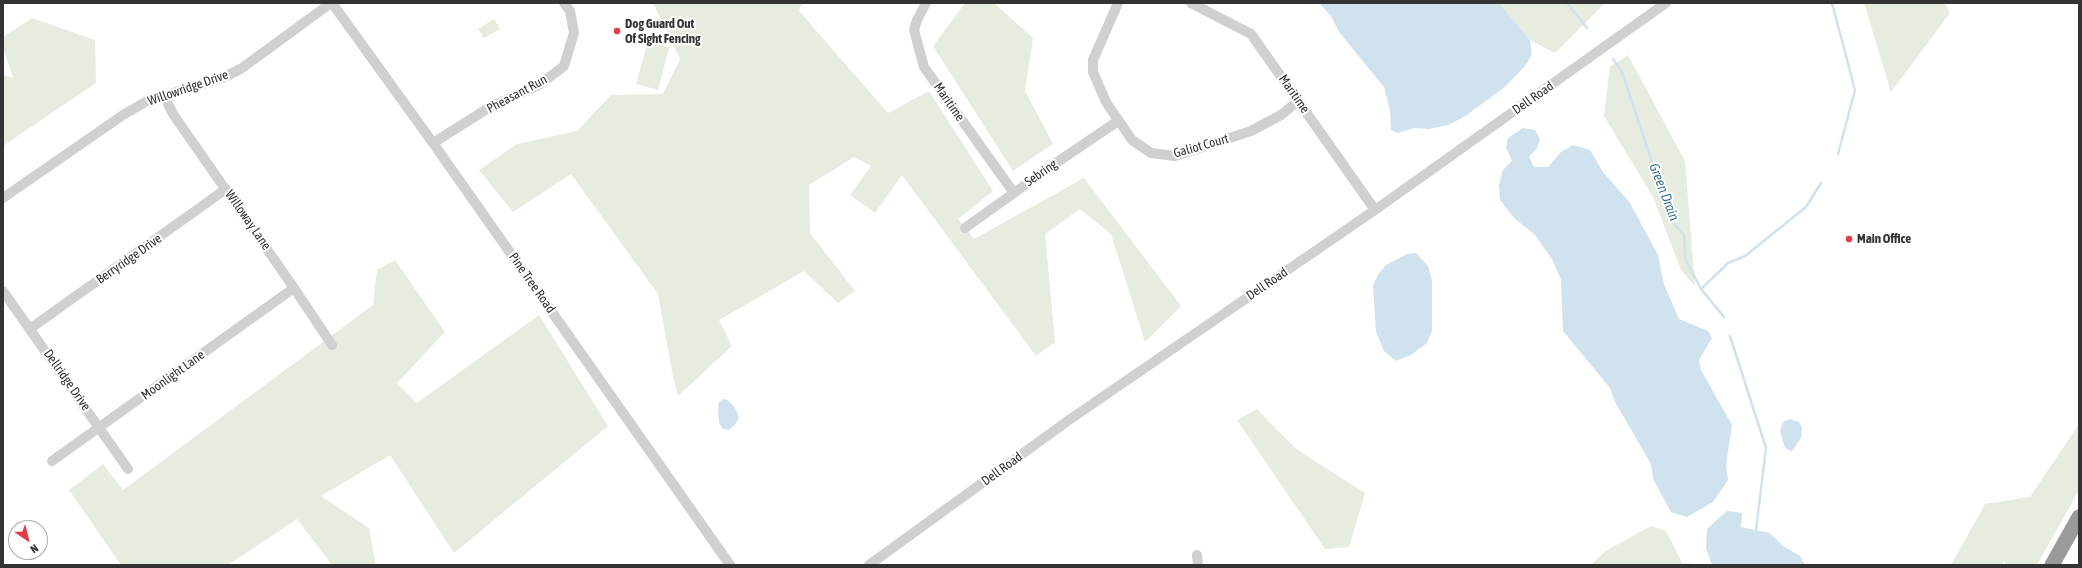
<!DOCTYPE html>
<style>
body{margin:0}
#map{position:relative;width:2082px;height:568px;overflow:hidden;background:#fff;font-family:"Asap Condensed",sans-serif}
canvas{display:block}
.frame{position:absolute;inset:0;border:4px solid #333;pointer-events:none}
.north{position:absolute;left:8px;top:520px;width:40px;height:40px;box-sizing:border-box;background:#fff;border:1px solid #adadad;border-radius:50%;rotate:145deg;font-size:11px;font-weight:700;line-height:16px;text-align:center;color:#333}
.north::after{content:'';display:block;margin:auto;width:14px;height:18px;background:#e63946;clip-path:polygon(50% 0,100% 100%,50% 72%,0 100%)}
</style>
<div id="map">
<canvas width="2082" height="568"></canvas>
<div class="frame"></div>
<div class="north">N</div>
</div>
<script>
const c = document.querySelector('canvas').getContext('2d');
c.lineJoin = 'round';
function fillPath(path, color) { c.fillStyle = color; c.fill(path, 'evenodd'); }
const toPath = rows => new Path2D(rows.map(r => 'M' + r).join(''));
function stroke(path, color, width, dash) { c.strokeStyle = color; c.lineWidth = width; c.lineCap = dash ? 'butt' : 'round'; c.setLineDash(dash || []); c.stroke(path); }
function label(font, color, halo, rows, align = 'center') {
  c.font = font + ' "Asap Condensed",sans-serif'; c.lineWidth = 4; c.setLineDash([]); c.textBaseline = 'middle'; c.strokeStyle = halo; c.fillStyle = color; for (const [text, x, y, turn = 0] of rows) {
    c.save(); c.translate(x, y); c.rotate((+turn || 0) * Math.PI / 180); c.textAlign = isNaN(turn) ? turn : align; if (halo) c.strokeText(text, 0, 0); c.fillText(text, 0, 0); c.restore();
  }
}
fillPath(toPath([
 [653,3,802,3,799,11,888,113,929,91,993,191,958,219,974,239,1084,178,1181,306,1145,342,1111,234,1080,209,1045,234,1055,342,1036,356,902,175,875,213,850,195,871,166,854,157,809,185,810,233,855,291,838,303,804,271,719,320,732,346,678,396,673,377,658,294,571,174,513,212,479,170,517,144,577,131,611,95,663,94,680,59],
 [965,3,994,3,1033,38,1025,91,1053,144,1013,171,933,46],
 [1499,3,1605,3,1555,53,1530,40],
 [1864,3,1945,3,1950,13,1891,92],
 [32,18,95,40,96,83,3,146,3,75,13,78,3,47,3,37],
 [494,19,500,29,484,38,478,29],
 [648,41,669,48,658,90,636,84],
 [1628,55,1685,161,1695,286,1681,270,1653,197,1604,116,1610,67],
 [395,260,445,332,397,383,417,403,539,315,608,426,454,553,390,455,321,496,369,528,376,565,332,565,297,519,228,565,121,565,69,490,103,464,123,490,373,305,377,270],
 [1257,409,1296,449,1365,493,1349,547,1325,549,1237,420],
 [2079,424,2079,490,2037,565,2005,565,2005,560,2002,565,1951,565,1985,504,2030,497],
 [1651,526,1666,531,1682,563,1707,565,1591,565,1607,550]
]), '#e6ecdf');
fillPath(toPath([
 [1319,3,1499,3,1530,40,1532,55,1525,66,1505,87,1464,117,1448,125,1429,129,1414,128,1398,133,1391,130,1390,111,1384,87,1339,32,1331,16],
 [1523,128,1535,130,1540,139,1537,148,1529,157,1534,167,1548,167,1561,152,1573,145,1590,150,1603,172,1630,203,1658,255,1664,284,1679,319,1708,331,1712,338,1699,360,1701,370,1732,425,1726,465,1728,480,1713,502,1687,517,1671,512,1653,479,1651,464,1615,402,1610,388,1563,331,1561,280,1552,259,1535,235,1514,218,1500,200,1499,185,1503,170,1512,161,1506,147,1508,138],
 [1416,253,1428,266,1432,280,1432,331,1427,343,1411,355,1396,361,1384,351,1376,332,1373,285,1378,275,1386,265,1407,254],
 [723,399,728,400,735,408,739,417,735,425,729,430,723,429,719,423,718,409,719,402],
 [1789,419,1799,422,1802,428,1801,438,1792,451,1785,448,1780,431,1783,422],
 [1727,511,1742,513,1741,527,1770,533,1783,546,1800,556,1805,565,1712,565,1706,548,1707,529]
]), '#cfe2ee');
stroke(toPath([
 [1567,3,1587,28],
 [1832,3,1855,90,1838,154],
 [1613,59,1622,72,1672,222,1684,235,1685,258,1701,289,1724,317],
 [1701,289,1728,263,1745,256,1806,207,1821,183],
 [1730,336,1766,448,1756,530,1757,533]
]), '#cfe2ee', 2.5);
stroke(toPath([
 [332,3,433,143,730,565],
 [926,3,917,20,914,30,924,67,1014,193],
 [1118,3,1093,60,1093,72,1106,102,1132,140,1151,153,1175,156,1251,131,1281,115,1298,101],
 [1191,3,1251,34,1375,210],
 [166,95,168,104,173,114,294,288,332,345],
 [433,143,490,107,539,85,564,66,574,33,570,11,564,3],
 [3,198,123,115,147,101,225,77,242,68,331,3],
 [965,228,1053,165,1118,121],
 [3,291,128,469],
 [31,328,226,189],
 [52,461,294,288],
 [1197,555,1198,565],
 [869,565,1069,420,1375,210,1666,3]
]), '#d0d0d0', 10);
stroke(toPath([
 [2052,565,2079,517]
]), '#9a9a9a', 15);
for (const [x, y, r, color] of [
 [617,31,4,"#e63946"],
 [1849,239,4,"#e63946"]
]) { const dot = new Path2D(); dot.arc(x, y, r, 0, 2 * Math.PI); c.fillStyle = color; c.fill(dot); stroke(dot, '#fff', 1.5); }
label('bold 13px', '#333', '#fff', [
 ["Dog Guard Out",625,24],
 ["Of Sight Fencing",625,39],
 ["Main Office",1857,239]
], 'left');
label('13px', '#333', '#fff', [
 ["Willowridge Drive",188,88,-19],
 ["Pheasant Run",517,94,-28],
 ["Maritime",1294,94,55],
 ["Dell Road",1533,98,-35],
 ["Maritime",949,102,55],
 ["Galiot Court",1201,146,-16],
 ["Sebring",1041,173,-35],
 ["Willoway Lane",248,220,55],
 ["Berryridge Drive",129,259,-35],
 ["Pine Tree Road",532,283,55],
 ["Dell Road",1267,284,-34],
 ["Moonlight Lane",173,375,-36],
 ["Dellridge Drive",67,380,55],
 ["Dell Road",1002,469,-36]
]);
label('italic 14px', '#3f7597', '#fff', [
 ["Green Drain",1664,192,69]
]);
</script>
